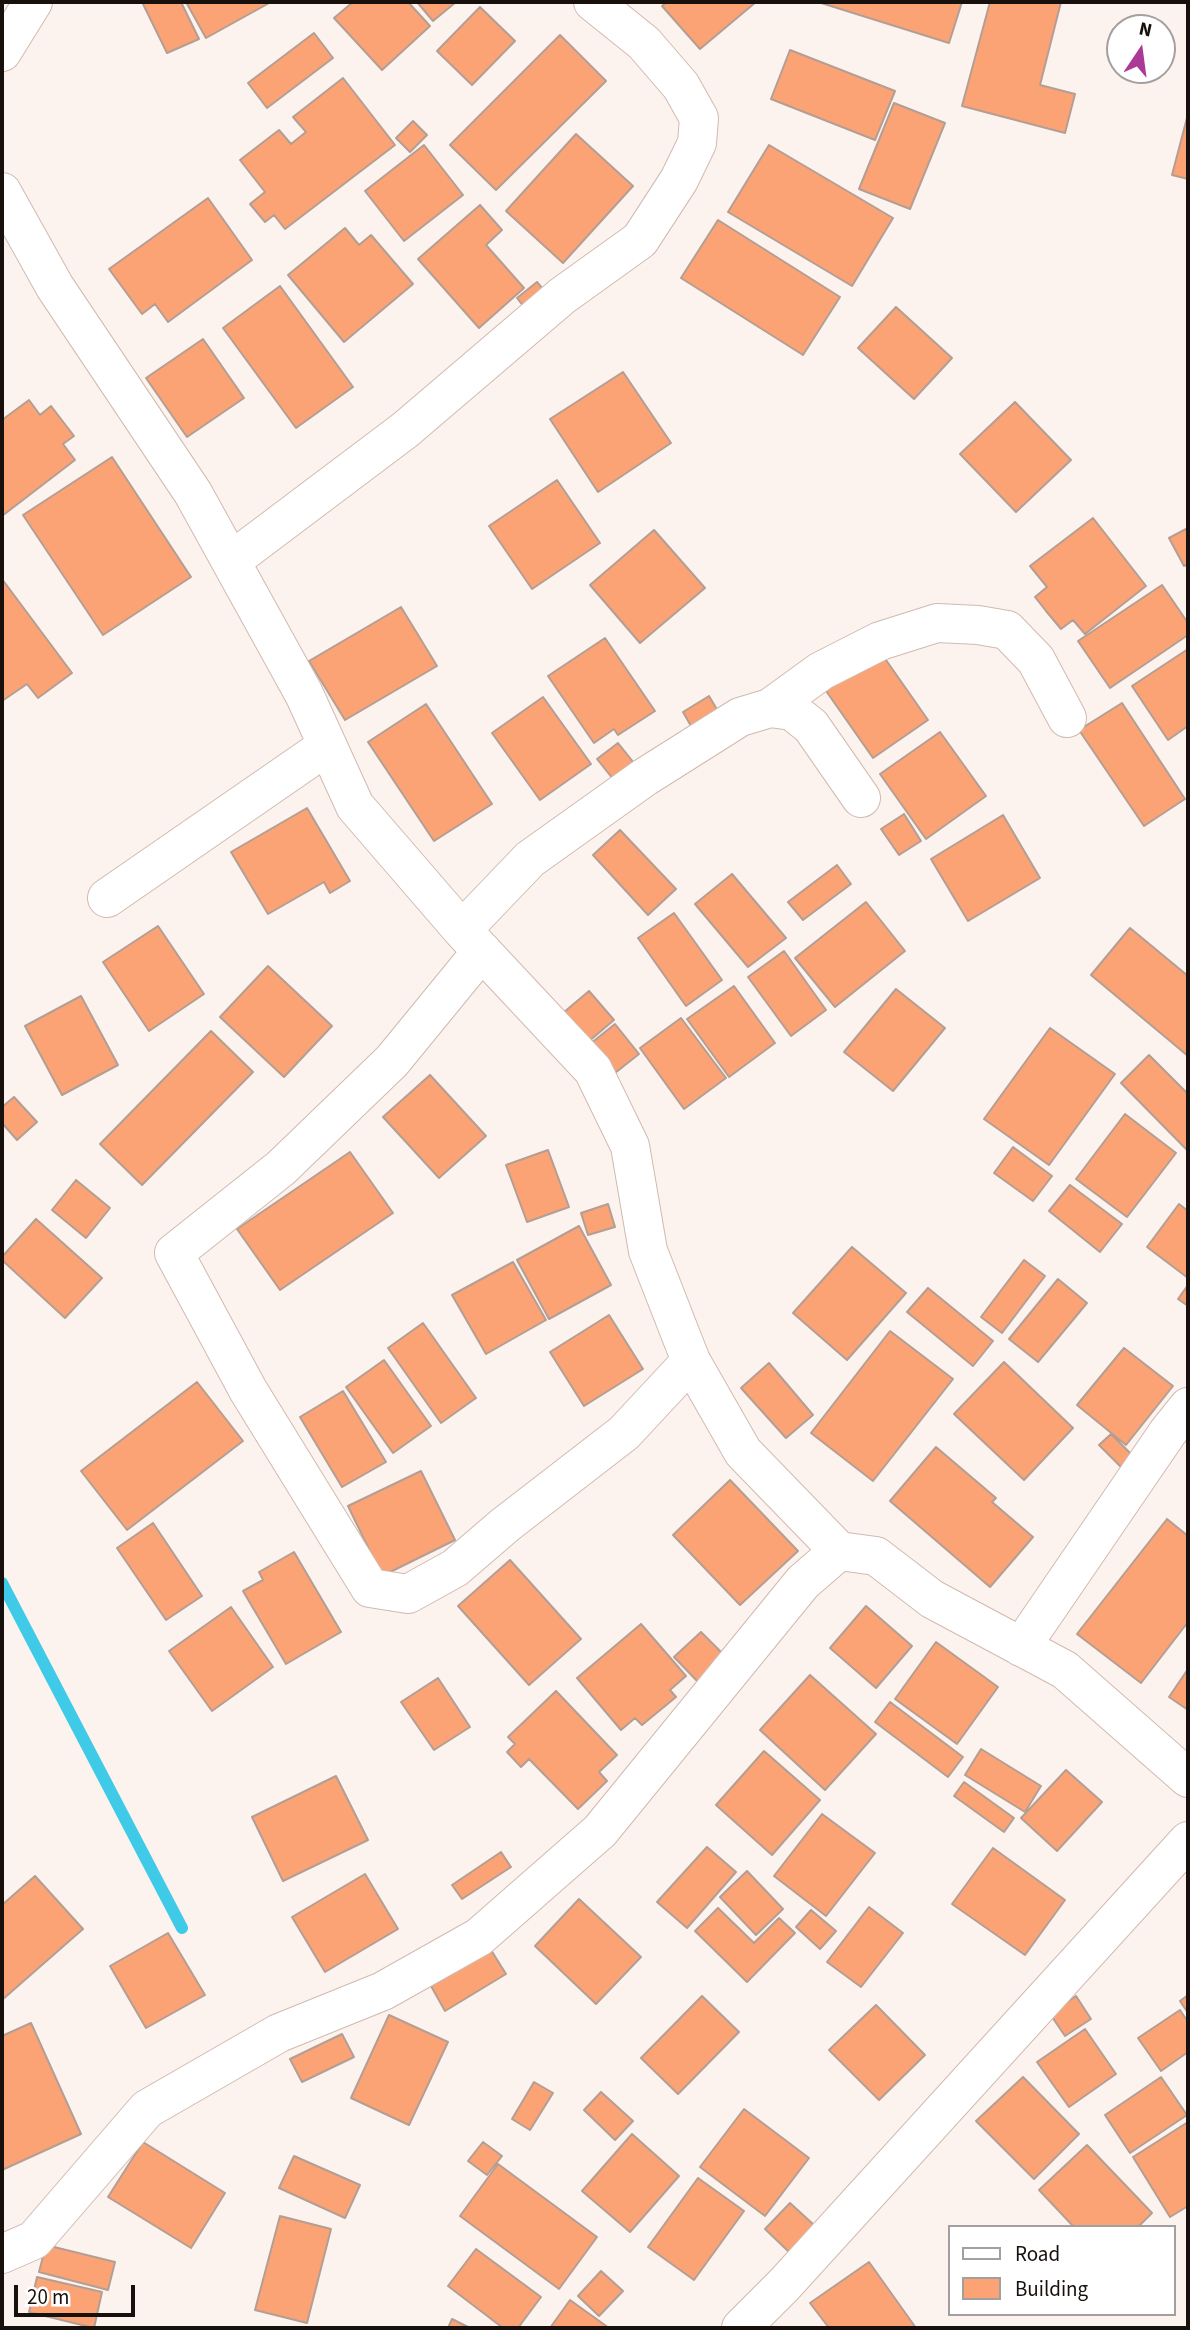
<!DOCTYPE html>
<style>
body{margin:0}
#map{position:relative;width:1190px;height:2330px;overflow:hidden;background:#fcf2ee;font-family:"Source Sans 3",sans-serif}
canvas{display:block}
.frame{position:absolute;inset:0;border:4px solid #17100c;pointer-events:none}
.legend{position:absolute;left:948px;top:2225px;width:228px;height:91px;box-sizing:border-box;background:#fff;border:2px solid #a29f9e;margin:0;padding:9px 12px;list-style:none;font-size:21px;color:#17100c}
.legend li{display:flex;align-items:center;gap:14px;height:35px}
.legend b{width:35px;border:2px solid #a29f9e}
.north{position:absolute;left:1106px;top:14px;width:70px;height:70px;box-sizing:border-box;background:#fff;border:2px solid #a29f9e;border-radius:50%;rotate:13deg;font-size:19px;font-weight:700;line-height:28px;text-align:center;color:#17100c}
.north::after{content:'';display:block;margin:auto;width:24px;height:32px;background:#aa3a96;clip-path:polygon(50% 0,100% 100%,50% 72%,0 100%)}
.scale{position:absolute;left:14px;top:2285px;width:121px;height:32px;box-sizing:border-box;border:4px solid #17100c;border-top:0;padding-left:9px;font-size:21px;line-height:24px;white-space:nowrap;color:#17100c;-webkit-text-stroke:5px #fff;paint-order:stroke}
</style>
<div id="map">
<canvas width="1190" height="2330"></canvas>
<div class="frame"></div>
<ul class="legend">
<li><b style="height:9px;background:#fff"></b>Road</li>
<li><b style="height:19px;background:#fca376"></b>Building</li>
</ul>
<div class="north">N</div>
<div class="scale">20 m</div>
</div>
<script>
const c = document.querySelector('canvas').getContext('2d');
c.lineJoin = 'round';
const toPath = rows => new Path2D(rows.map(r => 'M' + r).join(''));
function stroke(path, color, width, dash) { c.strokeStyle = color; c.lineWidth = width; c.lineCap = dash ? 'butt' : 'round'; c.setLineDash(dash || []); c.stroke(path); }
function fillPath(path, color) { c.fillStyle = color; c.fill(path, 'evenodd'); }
stroke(toPath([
 [2,1583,182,1928]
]), '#3fcbe8', 12);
const building = toPath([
 [147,2,181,2,199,39,167,53,143,4,147,2],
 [186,2,271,2,206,38,186,2],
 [353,2,408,2,430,26,382,70,334,18,353,2],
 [417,2,456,2,433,21,417,2],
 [667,2,756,2,700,49,662,6,667,2],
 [818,2,962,2,949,43,818,2],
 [990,2,1061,2,1040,85,1075,94,1065,133,962,106,990,2],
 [480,7,515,41,472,85,437,51,480,7],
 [314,33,333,58,267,108,248,83,314,33],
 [560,35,606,81,496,190,450,145,560,35],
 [790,50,895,91,875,140,771,99,790,50],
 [343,78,395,145,285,229,274,215,265,222,250,204,265,192,240,160,279,130,291,144,306,132,293,117,343,78],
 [894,103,945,123,910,209,859,189,894,103],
 [1188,114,1188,179,1172,175,1188,114],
 [413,121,427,135,410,152,396,138,413,121],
 [576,134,633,186,563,263,506,211,576,134],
 [424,145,463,195,404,241,365,191,424,145],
 [769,145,893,218,852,286,728,212,769,145],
 [208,198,252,260,168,322,155,304,142,314,109,269,208,198],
 [480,205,502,230,486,245,524,288,479,328,418,259,480,205],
 [718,220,840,297,803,355,681,278,718,220],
 [345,228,359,245,371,235,413,284,344,342,288,275,345,228],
 [537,282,552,300,531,316,517,298,537,282],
 [280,286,353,387,296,428,223,328,280,286],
 [896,307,952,358,914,399,858,348,896,307],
 [203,339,244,398,187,437,146,378,203,339],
 [623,372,671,443,598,492,550,419,623,372],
 [29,400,40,415,51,406,74,436,63,444,75,460,2,516,2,420,29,400],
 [1015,402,1071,460,1016,512,960,454,1015,402],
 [112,457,191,577,103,635,23,515,112,457],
 [557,480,600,543,532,589,489,526,557,480],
 [1093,518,1146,586,1085,634,1073,620,1061,629,1046,611,1035,597,1047,587,1030,566,1093,518],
 [1186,529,1188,534,1188,564,1184,566,1169,538,1186,529],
 [654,530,705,588,640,643,590,585,654,530],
 [2,579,72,673,38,698,27,684,2,701,2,579],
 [1162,585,1188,623,1188,635,1110,688,1078,641,1162,585],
 [401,607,437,666,345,720,309,661,401,607],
 [605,638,655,711,618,735,614,729,594,743,548,676,605,638],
 [1188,649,1188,726,1168,740,1132,686,1188,649],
 [879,650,928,720,873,758,824,688,879,650],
 [709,696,722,718,695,733,683,712,709,696],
 [543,697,591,764,540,800,492,733,543,697],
 [1122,703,1185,799,1144,826,1079,730,1122,703],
 [426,704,492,804,434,841,368,742,426,704],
 [940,732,986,796,926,839,880,774,940,732],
 [618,743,638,768,617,784,597,759,618,743],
 [307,808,350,881,330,893,324,882,268,914,231,852,307,808],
 [904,814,921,841,899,855,881,829,904,814],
 [1003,815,1040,878,968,921,931,859,1003,815],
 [620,830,676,889,648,915,593,855,620,830],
 [837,865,851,884,803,920,788,902,837,865],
 [732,874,786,938,748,967,695,904,732,874],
 [866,902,905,951,835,1007,795,958,866,902],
 [674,913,722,980,686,1006,638,938,674,913],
 [158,926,204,994,149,1031,103,962,158,926],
 [1130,928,1188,976,1188,1056,1091,975,1130,928],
 [784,951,826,1010,791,1036,748,977,784,951],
 [268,966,332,1026,284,1077,220,1017,268,966],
 [734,986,775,1043,729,1077,687,1019,734,986],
 [896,989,945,1028,893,1091,844,1052,896,989],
 [589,991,614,1020,588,1042,563,1013,589,991],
 [81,996,118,1065,62,1095,25,1026,81,996],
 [681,1018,726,1078,684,1109,640,1048,681,1018],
 [615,1024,639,1054,615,1073,590,1044,615,1024],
 [1050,1028,1115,1074,1049,1165,984,1119,1050,1028],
 [211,1031,253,1072,142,1185,100,1144,211,1031],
 [1149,1055,1188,1094,1188,1151,1121,1083,1149,1055],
 [430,1075,486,1136,439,1178,383,1117,430,1075],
 [14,1097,37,1122,17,1140,2,1123,2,1107,14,1097],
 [1125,1114,1176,1153,1127,1217,1076,1179,1125,1114],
 [1013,1147,1052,1176,1033,1201,994,1173,1013,1147],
 [548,1150,569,1207,527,1222,506,1165,548,1150],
 [350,1152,393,1213,280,1290,237,1229,350,1152],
 [76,1180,110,1208,86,1238,52,1210,76,1180],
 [1070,1185,1122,1224,1100,1252,1049,1211,1070,1185],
 [608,1204,615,1227,588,1235,581,1213,608,1204],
 [1179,1204,1188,1211,1188,1278,1147,1247,1179,1204],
 [36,1219,102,1278,65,1318,2,1260,2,1257,36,1219],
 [579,1226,611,1285,549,1319,517,1260,579,1226],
 [852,1247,906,1293,847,1360,793,1313,852,1247],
 [1024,1260,1045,1276,1002,1333,981,1317,1024,1260],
 [513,1262,546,1320,486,1354,452,1295,513,1262],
 [1058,1279,1087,1303,1038,1362,1009,1339,1058,1279],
 [1188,1285,1188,1306,1178,1299,1188,1285],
 [928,1288,993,1341,973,1366,907,1312,928,1288],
 [609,1315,643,1369,584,1406,550,1352,609,1315],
 [423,1323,476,1398,441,1423,388,1348,423,1323],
 [890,1331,953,1379,873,1481,811,1433,890,1331],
 [1124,1348,1173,1386,1126,1445,1077,1405,1124,1348],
 [384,1360,431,1426,393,1453,346,1387,384,1360],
 [1004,1362,1073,1428,1024,1480,954,1414,1004,1362],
 [769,1363,813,1415,786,1438,741,1388,769,1363],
 [197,1382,243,1441,127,1530,81,1471,197,1382],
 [343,1391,386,1462,342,1487,300,1417,343,1391],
 [1111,1434,1133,1456,1121,1467,1099,1445,1111,1434],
 [936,1447,996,1498,992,1502,1033,1537,990,1587,890,1501,936,1447],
 [421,1471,455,1540,382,1576,348,1506,421,1471],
 [730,1480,798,1551,740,1605,673,1535,730,1480],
 [1167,1519,1188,1536,1188,1622,1141,1683,1077,1634,1167,1519],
 [153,1523,202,1596,166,1620,117,1548,153,1523],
 [294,1552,341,1632,286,1664,243,1591,263,1580,259,1572,294,1552],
 [510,1560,581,1639,529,1685,458,1606,510,1560],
 [866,1606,912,1646,876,1688,830,1648,866,1606],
 [231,1607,273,1667,212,1711,169,1651,231,1607],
 [641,1624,686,1676,670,1690,676,1697,642,1725,635,1718,621,1730,577,1678,641,1624],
 [701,1632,726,1657,699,1683,674,1657,701,1632],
 [936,1642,998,1687,957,1744,895,1699,936,1642],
 [1188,1669,1188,1710,1169,1697,1188,1669],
 [810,1675,876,1734,825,1790,760,1730,810,1675],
 [438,1678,470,1727,434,1750,401,1702,438,1678],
 [556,1691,617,1755,599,1772,607,1781,578,1809,529,1759,521,1767,507,1752,515,1744,508,1737,556,1691],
 [890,1702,963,1757,948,1777,875,1722,890,1702],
 [981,1749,1041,1786,1025,1812,965,1775,981,1749],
 [764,1751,820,1800,772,1855,716,1805,764,1751],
 [1066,1770,1102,1802,1057,1851,1021,1818,1066,1770],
 [336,1776,368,1840,283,1881,252,1817,336,1776],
 [964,1782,1014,1818,1004,1832,954,1796,964,1782],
 [822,1814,875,1853,826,1916,774,1876,822,1814],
 [707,1847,736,1872,687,1928,657,1902,707,1847],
 [993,1848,1065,1900,1025,1955,952,1904,993,1848],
 [501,1852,511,1867,462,1899,452,1885,501,1852],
 [747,1871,783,1909,756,1935,720,1897,747,1871],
 [365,1874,398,1929,325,1972,292,1917,365,1874],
 [35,1876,83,1929,2,2000,2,1905,35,1876],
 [579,1899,641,1957,596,2004,535,1946,579,1899],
 [869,1907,903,1933,861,1987,827,1962,869,1907],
 [718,1908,754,1943,779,1918,795,1933,747,1982,695,1931,718,1908],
 [811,1910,836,1931,820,1949,796,1927,811,1910],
 [168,1933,205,1995,146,2028,110,1966,168,1933],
 [491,1950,506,1974,445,2011,431,1986,491,1950],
 [1188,1995,1188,2013,1180,2001,1188,1995],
 [702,1996,739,2032,678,2094,641,2058,702,1996],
 [1076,1996,1091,2019,1065,2036,1050,2014,1076,1996],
 [876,2005,925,2055,879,2100,829,2050,876,2005],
 [1180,2010,1188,2022,1188,2052,1161,2071,1138,2038,1180,2010],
 [389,2015,448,2042,409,2125,351,2098,389,2015],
 [31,2023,81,2134,2,2170,2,2036,31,2023],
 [1085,2029,1116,2074,1069,2107,1037,2062,1085,2029],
 [342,2034,354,2057,302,2082,290,2059,342,2034],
 [1023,2077,1079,2134,1034,2179,976,2121,1023,2077],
 [1161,2077,1187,2115,1130,2153,1105,2115,1161,2077],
 [534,2082,553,2093,530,2130,512,2119,534,2082],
 [601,2092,633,2121,615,2140,584,2110,601,2092],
 [744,2109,809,2158,765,2216,700,2167,744,2109],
 [1188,2122,1188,2206,1170,2217,1133,2157,1188,2122],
 [632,2134,679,2176,630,2232,582,2191,632,2134],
 [143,2142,225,2193,191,2248,108,2197,143,2142],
 [483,2142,502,2156,487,2175,468,2161,483,2142],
 [1087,2145,1152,2213,1138,2227,1074,2227,1039,2190,1087,2145],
 [294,2156,360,2185,345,2218,279,2188,294,2156],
 [498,2164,597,2237,559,2289,460,2216,498,2164],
 [698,2178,744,2211,694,2280,648,2247,698,2178],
 [790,2203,814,2225,789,2252,765,2229,790,2203],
 [280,2216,331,2229,307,2323,255,2310,280,2216],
 [46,2245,115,2262,108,2290,39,2272,46,2245],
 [476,2249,541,2297,518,2328,503,2328,448,2286,476,2249],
 [869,2262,916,2328,829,2328,810,2303,869,2262],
 [601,2271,623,2291,599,2316,578,2296,601,2271],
 [37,2277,102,2292,94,2328,29,2312,37,2277],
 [570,2300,609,2328,550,2328,570,2300],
 [452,2319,470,2328,472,2328,448,2328,452,2319]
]);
fillPath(building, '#fca376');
stroke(building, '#b49e93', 2);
const street = toPath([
 [2,52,33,2],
 [2,192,55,287,193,493,304,694,355,806,462,930,593,1070,630,1146,648,1251,691,1361,743,1452,839,1551,876,1556,932,1599,1065,1670,1188,1778],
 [231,561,405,430,562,296,640,240,679,180,697,143,699,118,681,86,644,43,593,2],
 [770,708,821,671,880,641,937,623,978,625,1007,630,1036,660,1067,718],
 [107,898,327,746],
 [462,930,530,859,645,777,740,717,770,708,792,711,811,726,861,798],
 [482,951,392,1061,281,1168,174,1253,248,1390,370,1588,408,1594,455,1568,505,1525,624,1433,691,1361],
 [1021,1647,1168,1432,1188,1407],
 [2,2254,34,2240,147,2109,279,2033,383,1991,479,1937,600,1831,803,1582,839,1551],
 [741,2328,784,2285,1188,1841]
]);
stroke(street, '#d1bab0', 40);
stroke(street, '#fff', 38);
</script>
